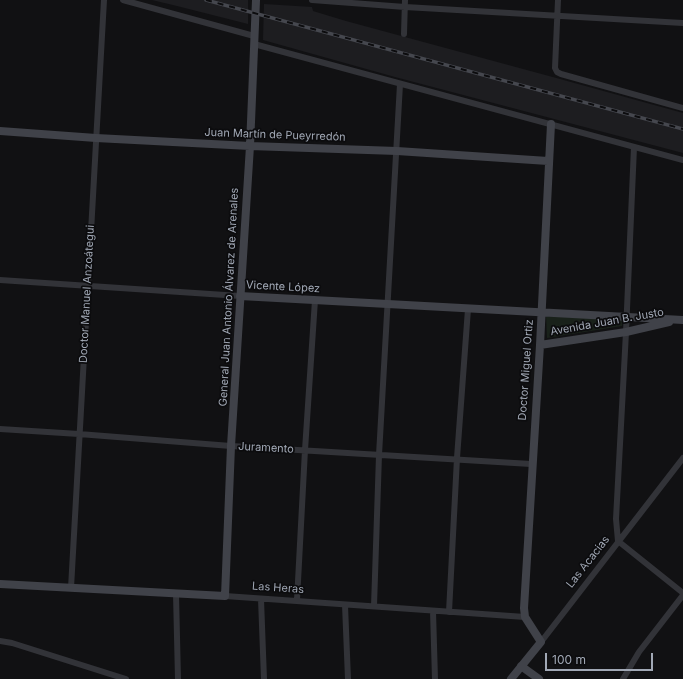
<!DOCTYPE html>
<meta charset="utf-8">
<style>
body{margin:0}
#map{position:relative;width:683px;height:679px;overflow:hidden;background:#111113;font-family:Inter,sans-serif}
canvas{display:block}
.scale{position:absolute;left:545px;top:653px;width:108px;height:18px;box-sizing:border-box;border:2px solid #a1a8b5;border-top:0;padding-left:5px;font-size:12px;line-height:14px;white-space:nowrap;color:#a1a8b5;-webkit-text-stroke:3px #0c0c0e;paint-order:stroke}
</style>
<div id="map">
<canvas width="683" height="679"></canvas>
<div class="scale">100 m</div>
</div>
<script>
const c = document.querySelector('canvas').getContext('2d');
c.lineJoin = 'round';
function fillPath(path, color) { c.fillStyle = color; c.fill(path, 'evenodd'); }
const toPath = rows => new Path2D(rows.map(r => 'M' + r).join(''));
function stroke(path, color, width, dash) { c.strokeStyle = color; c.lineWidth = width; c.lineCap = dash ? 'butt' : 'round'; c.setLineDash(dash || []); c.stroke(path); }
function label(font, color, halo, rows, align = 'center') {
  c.font = font + ' Inter,sans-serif'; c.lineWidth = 3.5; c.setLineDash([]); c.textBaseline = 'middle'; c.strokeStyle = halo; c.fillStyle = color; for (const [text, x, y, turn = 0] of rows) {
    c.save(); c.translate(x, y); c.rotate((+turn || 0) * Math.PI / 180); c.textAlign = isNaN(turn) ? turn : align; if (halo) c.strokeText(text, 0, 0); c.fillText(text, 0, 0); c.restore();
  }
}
fillPath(toPath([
 [152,0,248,0,248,24,177,6],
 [264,4,312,7,313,11,346,21,560,79,683,113,683,153,395,77,263,40]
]), '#1d1d20');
fillPath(toPath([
 [546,316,623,320,622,326,547,338]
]), '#19211a');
stroke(toPath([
 [123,0,254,36],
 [312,0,405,7,683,23],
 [558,0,555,68,557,72,561,74,683,108],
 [404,34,405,0],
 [254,44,683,160],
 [634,147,626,332,616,519,618,541,683,593],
 [0,280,240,296],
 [0,429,79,434,231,446,531,464],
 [71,588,104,0],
 [176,594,178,679],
 [225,596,525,617],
 [261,599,264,679],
 [297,600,305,450,315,300],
 [345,605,348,679],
 [374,606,379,455,400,84],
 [433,611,435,679],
 [449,612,457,458,468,309],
 [0,641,12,643,126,679],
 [541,642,683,458],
 [623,679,639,652,683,595]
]), '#323338', 6);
stroke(toPath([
 [0,131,96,138,250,146,397,151,548,161],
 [240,296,683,320],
 [540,345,626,332,669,322],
 [0,584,225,596,231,446,250,146,256,0],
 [521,666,539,679],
 [511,679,541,642,525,617,524,608,540,345,551,124]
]), '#404249', 8);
const rail = toPath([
 [206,0,683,129]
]);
stroke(rail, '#45474e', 3.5);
stroke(rail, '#0c0c0e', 2, [6]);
label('11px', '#a1a8b5', '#0c0c0e', [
 ["Juan Martín de Pueyrredón",275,135,2],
 ["Vicente López",283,287,3],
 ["Doctor Manuel Anzoátegui",87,294,-87],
 ["General Juan Antonio Álvarez de Arenales",229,297,-87],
 ["Avenida Juan B. Justo",607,322,-10],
 ["Doctor Miguel Ortiz",526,370,-86],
 ["Juramento",266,448,3],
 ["Las Acacias",588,562,-52],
 ["Las Heras",278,588,4]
]);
</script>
